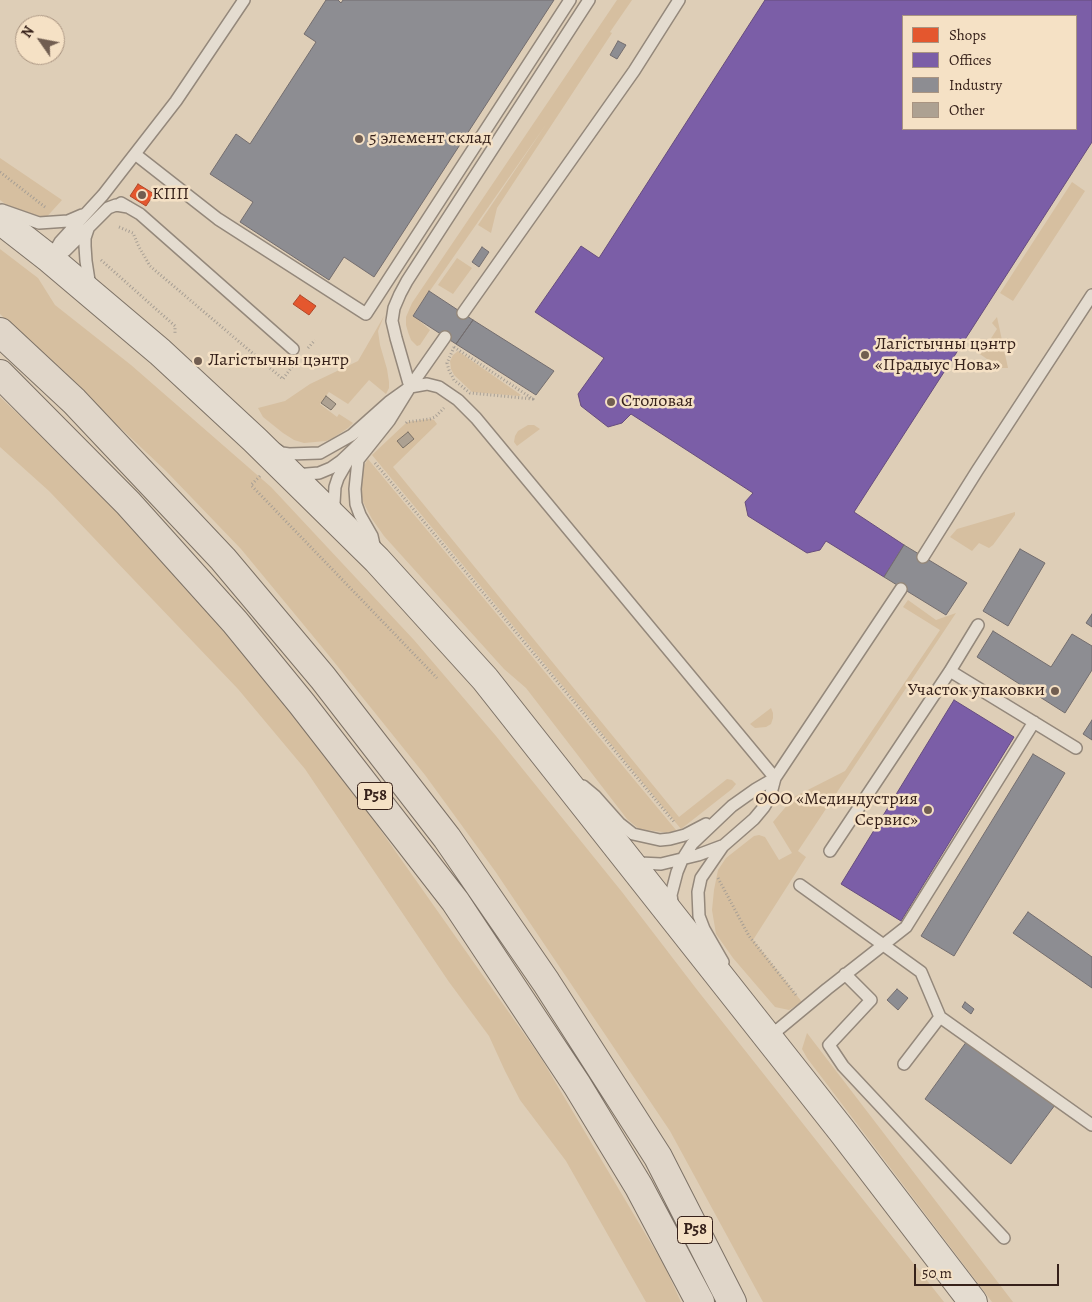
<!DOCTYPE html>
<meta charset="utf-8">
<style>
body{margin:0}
#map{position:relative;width:1092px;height:1302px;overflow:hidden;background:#deceb7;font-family:Alegreya,serif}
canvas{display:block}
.legend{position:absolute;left:902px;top:15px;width:175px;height:115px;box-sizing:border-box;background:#f5e1c5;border:1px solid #a99481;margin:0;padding:6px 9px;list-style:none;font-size:15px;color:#36211a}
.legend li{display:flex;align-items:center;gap:10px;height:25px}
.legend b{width:25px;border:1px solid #a99481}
.north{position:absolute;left:15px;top:15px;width:50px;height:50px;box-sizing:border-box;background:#f5e1c5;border:1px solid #a99481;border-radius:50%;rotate:303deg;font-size:14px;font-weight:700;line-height:20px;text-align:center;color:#36211a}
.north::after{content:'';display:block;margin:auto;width:18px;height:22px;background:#715e51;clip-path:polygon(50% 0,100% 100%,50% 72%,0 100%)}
.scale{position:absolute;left:914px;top:1264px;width:145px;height:22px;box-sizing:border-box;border:2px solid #36211a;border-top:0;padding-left:6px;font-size:15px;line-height:18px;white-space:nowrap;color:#36211a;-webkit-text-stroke:4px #f5e1c5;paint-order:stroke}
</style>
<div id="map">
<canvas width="1092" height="1302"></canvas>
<ul class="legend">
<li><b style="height:14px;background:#e4572e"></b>Shops</li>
<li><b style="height:14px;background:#7b5ea7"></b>Offices</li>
<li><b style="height:14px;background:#8d8d92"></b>Industry</li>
<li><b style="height:14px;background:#ada192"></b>Other</li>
</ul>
<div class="north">N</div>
<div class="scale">50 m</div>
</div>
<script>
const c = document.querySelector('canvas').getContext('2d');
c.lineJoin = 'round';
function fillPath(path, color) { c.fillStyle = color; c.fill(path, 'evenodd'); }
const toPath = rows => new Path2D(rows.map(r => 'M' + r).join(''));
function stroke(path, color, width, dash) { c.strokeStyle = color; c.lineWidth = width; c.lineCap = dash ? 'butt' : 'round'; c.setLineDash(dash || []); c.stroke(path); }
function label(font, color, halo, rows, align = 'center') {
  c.font = font + ' Alegreya,serif'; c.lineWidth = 5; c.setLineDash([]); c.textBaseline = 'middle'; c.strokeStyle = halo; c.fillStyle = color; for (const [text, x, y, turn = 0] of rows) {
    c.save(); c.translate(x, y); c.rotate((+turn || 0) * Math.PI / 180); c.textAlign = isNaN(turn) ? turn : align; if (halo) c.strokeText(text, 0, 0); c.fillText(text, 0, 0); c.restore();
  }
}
fillPath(toPath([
 [617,0,632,0,610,32,612,33,497,208,491,233,478,225,547,123,413,315,430,330,420,345,417,346,411,340,408,332,406,325,406,317,412,303],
 [0,158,62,200,43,221,12,209,0,200],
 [1072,182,1085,191,1013,301,1000,293],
 [0,249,38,278,55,305,131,365,271,487,414,640,496,736,622,892,698,991,944,1302,763,1302,670,1131,495,871,425,775,322,647,241,549,166,471,0,314],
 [457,258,472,268,453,294,438,285],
 [384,316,378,331,380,345,387,369,389,382,389,388,386,394,369,380,348,404,329,392,320,404,337,417,339,414,353,423,348,428,333,438,326,441,304,443,294,440,283,433,263,417,258,408,285,401,310,384,358,361],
 [997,317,1008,368,1000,368,974,350,983,340,988,343,997,329,992,323],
 [458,351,521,395,519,396,472,392,454,375,451,369,450,361,453,355],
 [0,397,47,441,182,575,334,764,541,1058,665,1267,681,1302,646,1302,566,1161,520,1100,505,1071,489,1036,449,982,305,769,238,689,49,491,0,447],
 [430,419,434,420,437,424,393,467,679,817,727,779,732,780,736,784,732,789,681,829,372,455,407,422],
 [528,425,534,425,540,429,517,446,514,442,515,436,518,431],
 [368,459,676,830,670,833,639,829,627,819,526,688,504,669,384,536,372,519,363,502,361,492,360,481,363,467],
 [1015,512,1015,515,993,545,989,548,979,543,972,551,950,537,957,529],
 [908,600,936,620,956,613,798,851,806,857,753,940,802,1002,789,1010,775,1007,733,958,716,934,712,910,714,890,718,870,726,858,754,836,759,835,765,837,779,860,792,853,773,822,794,797,845,771,940,630,903,607],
 [771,708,773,713,773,718,771,724,766,727,755,728,750,724],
 [807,1033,1013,1302,992,1302,807,1058,802,1049]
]), '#d6bfa0');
const shops = toPath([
 [138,184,154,194,146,206,130,196,138,184],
 [300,295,316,306,309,315,293,304,300,295]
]);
fillPath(shops, '#e4572e');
stroke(shops, '#b04728', 1);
const offices = toPath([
 [765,0,1092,0,1092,142,854,512,904,545,884,577,826,541,820,550,807,553,748,516,745,502,753,493,631,414,622,423,608,427,581,406,578,394,604,358,535,312,581,246,599,258,765,0],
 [903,16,1076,16,1076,129,903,129,903,16],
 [954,700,1014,737,901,921,841,884,954,700]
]);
fillPath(offices, '#7b5ea7');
stroke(offices, '#664c7d', 1);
const industry = toPath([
 [326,0,338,0,341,3,343,0,554,0,374,277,344,257,329,280,240,222,253,202,210,174,236,134,250,144,316,42,304,34,326,0],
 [618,41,626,45,617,59,610,55,618,41],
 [482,247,489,252,479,267,472,262,482,247],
 [429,291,473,320,456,344,413,316,429,291],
 [473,320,554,371,536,395,456,344,473,320],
 [904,545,967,583,946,615,884,577,904,545],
 [1020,549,1045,563,1008,626,983,611,1020,549],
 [1092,614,1092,627,1086,623,1092,614],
 [993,631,1051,667,1072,634,1092,646,1092,670,1065,713,977,657,993,631],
 [1092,720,1092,740,1083,734,1092,720],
 [1033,754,1065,773,954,956,921,936,1033,754],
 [1028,912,1092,957,1092,988,1013,933,1028,912],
 [897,989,908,998,898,1010,887,1000,897,989],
 [965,1002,974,1009,971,1014,962,1007,965,1002],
 [967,1041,1055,1105,1011,1164,925,1099,967,1041]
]);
fillPath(industry, '#8d8d92');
stroke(industry, '#736d6e', 1);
const building = toPath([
 [326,396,336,404,331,410,321,403,326,396],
 [408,432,414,439,403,448,397,441,408,432]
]);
fillPath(building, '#ada192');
stroke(building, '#7d7266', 1);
const lane = toPath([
 [135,154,218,219,366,314,570,0],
 [121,203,140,214,293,349],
 [128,207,116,205,108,208,65,251,50,259,60,242,103,195,176,101,244,0],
 [2,210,39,223,68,221,82,215],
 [88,229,85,238,85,246,86,261,90,287],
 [463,313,634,71,679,0],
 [406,391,410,387,396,338,392,321,394,308,400,294,407,281,589,0],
 [276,449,282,453,289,454,320,453,352,435,389,402,410,387,427,384,439,387,458,400,476,418,775,778],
 [295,475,319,473,331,468,341,461,360,443,387,412],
 [336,512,334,503,335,487,338,478,350,457],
 [375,549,372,536,360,515,356,504,355,489,358,460,389,421,410,387,445,337],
 [923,557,977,471,1092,295],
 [950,671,1076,748],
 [583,786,595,796,619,823,633,834,660,840,670,839,685,835,706,824],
 [830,851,950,671,978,625],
 [634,860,640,863,661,864,698,855,722,846],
 [800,885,921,972,940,1017,904,1064],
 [673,908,671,895,677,872,682,860,692,844,732,806,756,789,775,778],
 [723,962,704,929,699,916,698,892,701,878,723,846,754,819,764,807,770,797,775,778,901,589],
 [845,974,871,1000,829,1045,843,1066,1004,1238],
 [940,1017,1092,1125],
 [768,1038,827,989,906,927,1034,722]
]);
const secondary = toPath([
 [0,220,50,259,160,352,255,440,377,560,485,679,842,1131,973,1302]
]);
const highway = toPath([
 [0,332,74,401,223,559,323,678,447,838,546,982,658,1157,732,1302],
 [0,374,128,503,235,622,302,704,455,901,577,1085,639,1187,700,1302]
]);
stroke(lane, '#94887b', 14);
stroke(secondary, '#7d7266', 30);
stroke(highway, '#7d7266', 30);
stroke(toPath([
 [0,172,45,207],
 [119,227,133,233,139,247,150,266,283,379,294,364],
 [101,260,175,326,175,334],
 [454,347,533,399,470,393,454,380,449,370,447,363,454,347],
 [308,348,315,340],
 [406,423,407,422,430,419,435,417,444,408],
 [375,463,675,823],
 [260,476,251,485,437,678],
 [718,878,749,936,796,995]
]), '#a69e94', 3, [1, 2.5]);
stroke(lane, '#e4dcd0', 11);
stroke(secondary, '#e4dcd0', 28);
stroke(highway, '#e0d6c9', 28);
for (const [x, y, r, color] of [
 [359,139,5,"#715e51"],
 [142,195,5,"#715e51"],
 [865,355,5,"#715e51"],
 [198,361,5,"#715e51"],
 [611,402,5,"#715e51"],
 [1055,691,5,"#715e51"],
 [928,810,5,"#715e51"]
]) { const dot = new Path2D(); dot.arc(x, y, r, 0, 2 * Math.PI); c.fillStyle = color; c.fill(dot); stroke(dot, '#f5e1c5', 2); }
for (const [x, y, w] of [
 [375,796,35],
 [695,1230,35]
]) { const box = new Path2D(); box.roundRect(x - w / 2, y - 13.5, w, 27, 4); c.fillStyle = '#f5e1c5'; c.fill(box); stroke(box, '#36211a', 1); }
label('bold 16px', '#36211a', null, [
 ["Р58",375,796],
 ["Р58",695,1230]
]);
label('18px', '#36211a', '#f5e1c5', [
 ["5 элемент склад",369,139],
 ["КПП",152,195],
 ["Лагістычны цэнтр",875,345],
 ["«Прадыус Нова»",875,366],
 ["Лагістычны цэнтр",208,361],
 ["Столовая",621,402],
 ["Участок упаковки",1045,691,"right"],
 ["ООО «Мединдустрия",918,800,"right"],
 ["Сервис»",918,821,"right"]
], 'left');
</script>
